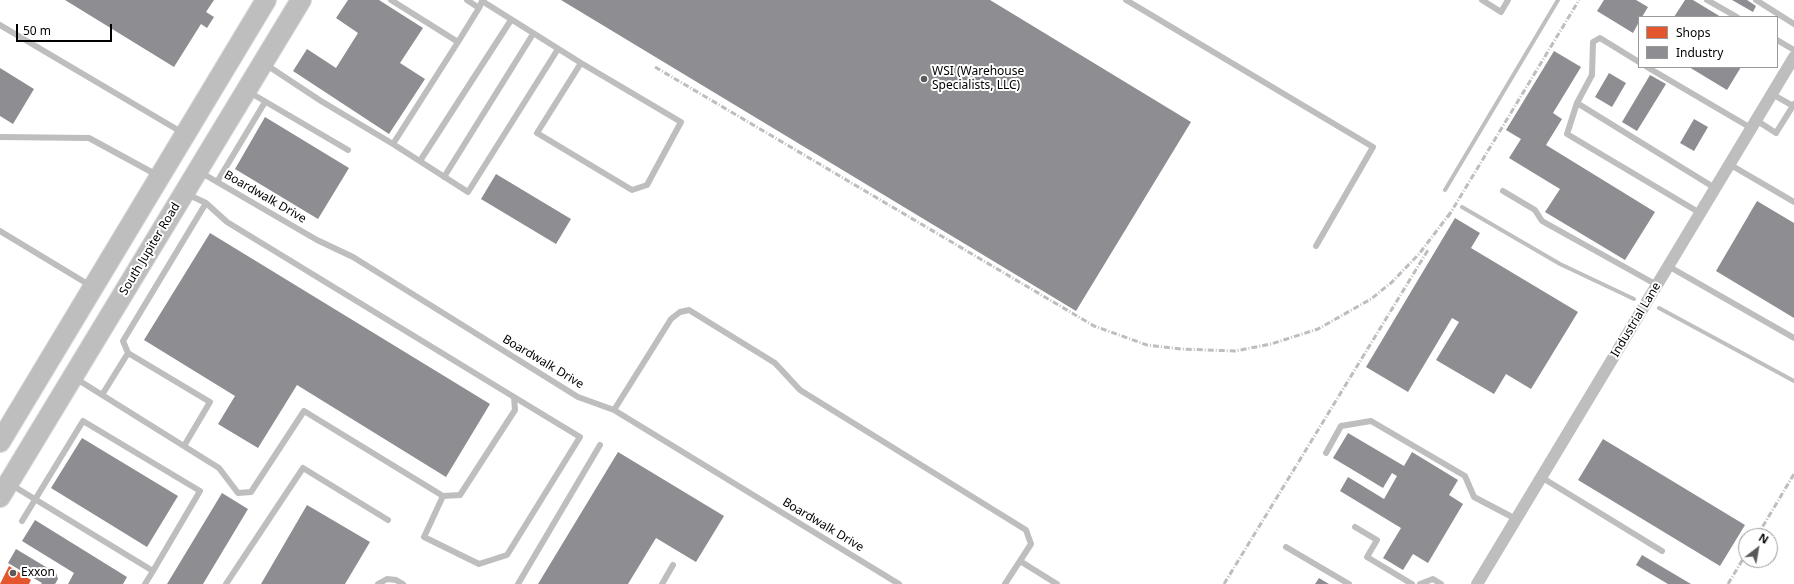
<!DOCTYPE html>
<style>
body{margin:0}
#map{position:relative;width:1794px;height:584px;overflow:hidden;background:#fff;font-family:"Noto Sans",sans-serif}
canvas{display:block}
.legend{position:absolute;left:1638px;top:16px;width:140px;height:52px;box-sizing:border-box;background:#fff;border:1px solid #999;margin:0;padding:5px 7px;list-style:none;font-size:12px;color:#000}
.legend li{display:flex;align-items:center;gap:8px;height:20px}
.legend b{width:20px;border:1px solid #999}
.north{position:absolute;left:1738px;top:528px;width:40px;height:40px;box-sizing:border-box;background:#fff;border:1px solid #999;border-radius:50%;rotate:31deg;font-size:11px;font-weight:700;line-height:16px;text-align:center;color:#000}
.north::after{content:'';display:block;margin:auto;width:14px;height:18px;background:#595959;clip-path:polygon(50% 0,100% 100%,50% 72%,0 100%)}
.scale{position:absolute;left:16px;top:24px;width:96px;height:18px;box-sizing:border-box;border:2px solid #000;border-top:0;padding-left:5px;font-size:12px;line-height:14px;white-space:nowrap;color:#000;-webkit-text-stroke:3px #fff;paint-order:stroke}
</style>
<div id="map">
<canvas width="1794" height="584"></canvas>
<ul class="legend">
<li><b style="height:11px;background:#e4572e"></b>Shops</li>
<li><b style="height:11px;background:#8d8d92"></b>Industry</li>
</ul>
<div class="north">N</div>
<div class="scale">50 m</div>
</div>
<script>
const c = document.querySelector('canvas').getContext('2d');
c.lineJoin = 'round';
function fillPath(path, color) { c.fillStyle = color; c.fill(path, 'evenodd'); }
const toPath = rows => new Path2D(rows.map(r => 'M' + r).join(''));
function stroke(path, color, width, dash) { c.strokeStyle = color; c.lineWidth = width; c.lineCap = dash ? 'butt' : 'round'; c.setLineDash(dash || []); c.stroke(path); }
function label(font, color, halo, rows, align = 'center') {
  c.font = font + ' "Noto Sans",sans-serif'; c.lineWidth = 4; c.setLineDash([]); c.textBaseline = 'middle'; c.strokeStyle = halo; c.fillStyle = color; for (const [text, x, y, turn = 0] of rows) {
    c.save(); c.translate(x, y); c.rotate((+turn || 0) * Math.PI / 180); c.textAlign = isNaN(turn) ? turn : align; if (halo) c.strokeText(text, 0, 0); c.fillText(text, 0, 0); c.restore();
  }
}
fillPath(toPath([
 [9,566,31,580,29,584,0,584]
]), '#e4572e');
fillPath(toPath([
 [65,0,214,0,206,12,214,17,207,28,201,24,174,67],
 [348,0,379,0,423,28,400,63,425,79,389,134,293,71,307,49,336,68,358,33,336,18],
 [561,0,990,0,1191,122,1076,311],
 [1604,0,1636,0,1648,7,1642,17,1639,17,1639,22,1633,33,1597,11],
 [1685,0,1693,0,1721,17,1674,17],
 [1732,0,1747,0,1756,6,1753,12],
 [1554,51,1581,67,1553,113,1562,119,1546,145,1655,212,1625,260,1545,212,1560,189,1509,158,1521,139,1506,130],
 [1689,67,1741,67,1727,90],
 [0,68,34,89,13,124,0,116],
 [1609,73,1626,83,1612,107,1595,97],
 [1650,75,1666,84,1637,131,1622,122],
 [265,117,349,168,318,219,235,169],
 [1694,119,1708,127,1694,151,1680,143],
 [496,174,571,219,556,244,481,199],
 [1757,201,1794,223,1794,318,1716,271],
 [1455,218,1480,233,1471,248,1578,312,1531,389,1506,374,1494,394,1436,360,1459,322,1452,318,1408,392,1366,367],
 [210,233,490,404,446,477,297,385,258,448,218,424,235,396,144,340],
 [1348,433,1404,466,1412,452,1458,480,1449,495,1463,504,1428,563,1413,554,1403,570,1383,558,1401,528,1340,491,1348,477,1384,499,1397,476,1392,473,1383,488,1333,458],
 [82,438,178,496,147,547,51,488],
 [1603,439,1745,525,1720,566,1578,480],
 [618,452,724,516,696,562,656,538,628,584,538,584],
 [222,493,248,509,203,584,167,584],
 [307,505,370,542,345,584,261,584],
 [35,520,127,577,123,584,68,584,74,573,22,541],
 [16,549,56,573,58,579,55,584,41,584,42,583,8,563],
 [1642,555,1691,584,1668,584,1636,565],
 [1319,578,1329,584,1315,584]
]), '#8d8d92');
stroke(toPath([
 [1445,190,1558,0],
 [1462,207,1560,264,1634,299],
 [1659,308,1794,381]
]), '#bfbfbf', 4);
const primary = toPath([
 [0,442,266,0],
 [0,497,301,0]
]);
stroke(primary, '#dbdbdb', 22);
stroke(toPath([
 [391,0,458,42,479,8,467,0],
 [1126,0,1373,147,1316,246],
 [1482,0,1501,12,1508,0],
 [1707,0,1737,17],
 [1756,0,1794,24],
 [479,8,482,1,581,63,537,133,632,190,647,185,681,122,581,63],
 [0,25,183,133],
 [1777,40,1794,50],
 [1639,62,1600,38,1593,42,1592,75,1577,103,1567,134,1700,213],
 [265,64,321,101,393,144,468,192,558,49],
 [1647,67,1751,128],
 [249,92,348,150],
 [1772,94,1793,106],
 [1577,103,1715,188],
 [1756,120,1776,133,1794,104],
 [0,137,89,138,157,175],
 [393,144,458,42],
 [420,161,511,20],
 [1729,164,1794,202],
 [200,172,317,240,353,257,578,397,614,410,899,584],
 [444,177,533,34],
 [217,182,265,102],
 [1503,191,1535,210,1542,221,1657,285],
 [0,231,91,286],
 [1668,266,1794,338],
 [128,353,210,402,184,446],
 [75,378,219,468,238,493,251,492,304,411,443,496,460,495,515,410,514,397,227,222,206,203,187,194],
 [102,395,128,353,123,341,206,203],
 [614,410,671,319,680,312,689,310,775,363,800,390,1026,530,1031,544,1005,584],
 [1326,453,1341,426,1371,421,1465,476,1474,497,1516,519],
 [1541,477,1662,551],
 [10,484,153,571,145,584],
 [443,496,424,537,479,564,507,555,580,437,514,397],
 [22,521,83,421,200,491,153,571],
 [1355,527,1377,540,1367,557,1412,584],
 [1286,547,1349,584],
 [1020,561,1057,584],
 [226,584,303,468,388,520],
 [378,584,387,579,396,580,403,584],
 [518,584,600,445],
 [662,584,673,565],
 [1420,584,1433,579,1441,584]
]), '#bebebe', 6);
stroke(toPath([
 [1477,584,1794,57]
]), '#bebebe', 12);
stroke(primary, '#bebebe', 20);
stroke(toPath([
 [655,67,1094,326,1147,345,1181,349,1235,351,1271,344,1318,329,1371,299,1392,282,1419,254,1451,212],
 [1448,217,1579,0],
 [1757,536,1794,474],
 [1224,584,1428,250],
 [1728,584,1746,554]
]), '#bebebe', 3, [6, 2, 1, 2]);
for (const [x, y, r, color] of [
 [924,79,4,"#595959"],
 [13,573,4,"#595959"]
]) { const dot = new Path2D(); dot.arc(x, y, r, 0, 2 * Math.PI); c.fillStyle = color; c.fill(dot); stroke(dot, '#fff', 1.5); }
label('12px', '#000', '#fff', [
 ["WSI (Warehouse",932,72],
 ["Specialists, LLC)",932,86],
 ["Exxon",21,573]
], 'left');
label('12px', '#000', '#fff', [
 ["Boardwalk Drive",265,197,30],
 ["South Jupiter Road",150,249,-59],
 ["Industrial Lane",1636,320,-59],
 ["Boardwalk Drive",543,362,31],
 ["Boardwalk Drive",823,525,31]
]);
</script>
